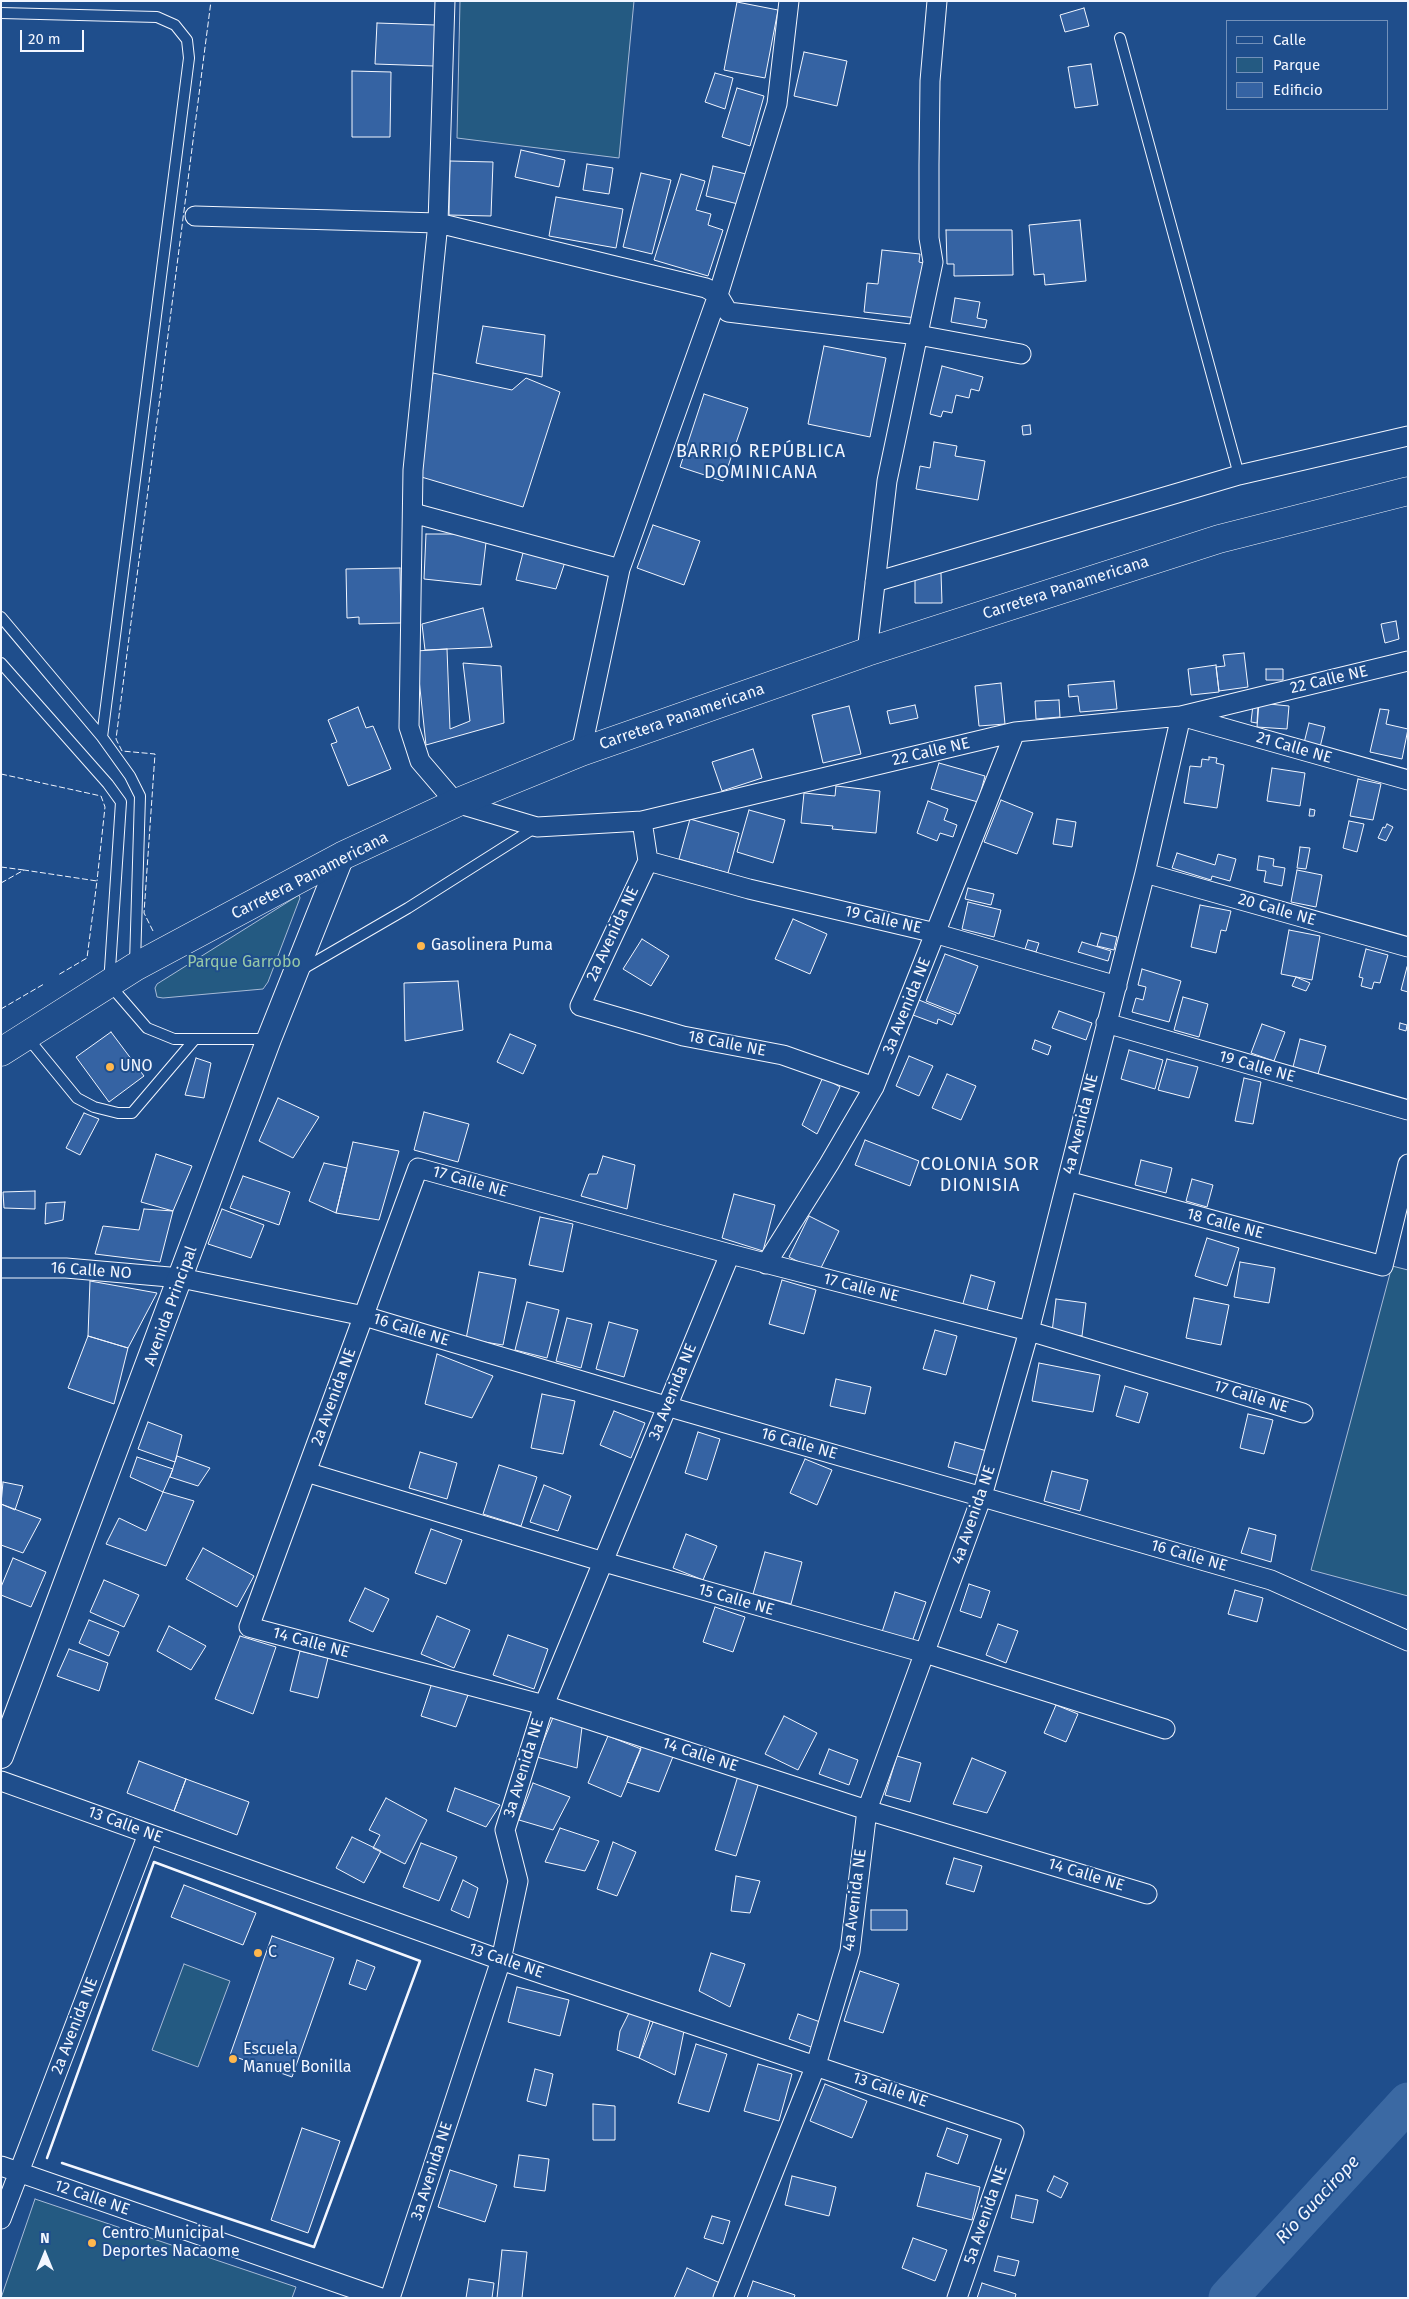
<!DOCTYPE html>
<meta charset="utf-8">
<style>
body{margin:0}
#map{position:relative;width:1409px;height:2299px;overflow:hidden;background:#1f4e8c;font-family:"Fira Sans",sans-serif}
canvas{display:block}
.frame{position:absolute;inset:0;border:2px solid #f2f6ff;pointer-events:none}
.legend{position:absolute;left:1226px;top:20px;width:162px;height:90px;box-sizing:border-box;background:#1f4e8c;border:1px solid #7391ba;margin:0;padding:6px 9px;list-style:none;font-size:15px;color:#f2f6ff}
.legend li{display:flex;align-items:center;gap:10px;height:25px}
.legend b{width:25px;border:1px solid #7391ba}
.north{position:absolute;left:20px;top:2229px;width:50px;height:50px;-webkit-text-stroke:4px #1f4e8c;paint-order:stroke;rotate:0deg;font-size:14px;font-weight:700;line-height:20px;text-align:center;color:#f2f6ff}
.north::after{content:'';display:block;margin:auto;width:18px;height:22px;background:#f2f6ff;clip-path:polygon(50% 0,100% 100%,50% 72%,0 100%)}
.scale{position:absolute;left:20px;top:30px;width:64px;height:22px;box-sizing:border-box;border:2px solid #f2f6ff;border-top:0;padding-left:6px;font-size:15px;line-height:18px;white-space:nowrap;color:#f2f6ff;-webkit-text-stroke:4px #1f4e8c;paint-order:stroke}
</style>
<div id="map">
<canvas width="1409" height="2299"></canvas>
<div class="frame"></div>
<ul class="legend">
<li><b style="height:6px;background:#1f4e8c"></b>Calle</li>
<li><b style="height:14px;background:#245a82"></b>Parque</li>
<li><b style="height:14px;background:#3563a3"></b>Edificio</li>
</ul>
<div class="north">N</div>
<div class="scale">20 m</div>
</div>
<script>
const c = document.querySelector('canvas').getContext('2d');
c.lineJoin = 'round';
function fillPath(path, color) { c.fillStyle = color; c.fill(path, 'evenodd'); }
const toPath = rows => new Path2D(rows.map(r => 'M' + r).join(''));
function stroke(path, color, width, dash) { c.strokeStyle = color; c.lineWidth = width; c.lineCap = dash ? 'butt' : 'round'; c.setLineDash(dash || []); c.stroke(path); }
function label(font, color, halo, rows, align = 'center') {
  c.font = font + ' "Fira Sans",sans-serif'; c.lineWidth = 4; c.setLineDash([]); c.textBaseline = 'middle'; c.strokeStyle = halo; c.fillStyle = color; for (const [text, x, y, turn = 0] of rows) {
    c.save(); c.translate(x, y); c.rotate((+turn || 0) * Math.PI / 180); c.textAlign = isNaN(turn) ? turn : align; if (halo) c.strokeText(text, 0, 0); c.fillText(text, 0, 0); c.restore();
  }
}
const green = toPath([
 [460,1,634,1,619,158,457,138,460,1],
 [299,895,300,898,268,982,263,989,163,998,157,997,155,988,157,984,299,895],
 [1392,1266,1408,1270,1408,1596,1311,1570,1392,1266],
 [184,1964,230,1981,198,2067,152,2050,184,1964],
 [35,2199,296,2287,292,2298,1,2298,35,2199]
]);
fillPath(green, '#245a82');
stroke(green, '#a8bbd7', 1);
stroke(toPath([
 [1228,2298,1408,2102]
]), '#3b69a3', 39);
const building = toPath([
 [737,2,778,10,765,78,724,70,737,2],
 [1084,8,1089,26,1065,32,1060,15,1084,8],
 [377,23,435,25,434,66,375,64,377,23],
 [804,52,847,61,837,106,794,96,804,52],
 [1091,64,1098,105,1075,108,1068,67,1091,64],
 [352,71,391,72,390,137,352,137,352,71],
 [715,73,733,78,725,109,705,102,715,73],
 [737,88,764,96,750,146,722,137,737,88],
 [521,150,565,160,559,187,515,177,521,150],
 [450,161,493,162,491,216,449,215,450,161],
 [587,164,613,168,609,194,583,190,587,164],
 [713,166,746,174,738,204,706,196,713,166],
 [641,173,671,180,652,254,623,247,641,173],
 [681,174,705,181,696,210,711,214,708,225,723,230,708,276,654,260,681,174],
 [556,197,623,209,616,248,549,236,556,197],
 [1080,220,1086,281,1045,285,1044,274,1034,275,1029,225,1080,220],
 [946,230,1012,230,1013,275,954,276,954,264,947,264,946,230],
 [882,250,920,254,919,262,923,263,917,318,864,312,867,283,878,284,882,250],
 [955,298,980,302,977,318,987,320,985,328,951,322,955,298],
 [483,326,545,335,542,377,476,363,483,326],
 [824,346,886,358,870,437,808,424,824,346],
 [942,366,983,377,979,391,971,389,969,398,956,395,952,413,943,411,941,417,930,414,942,366],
 [433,373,512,390,526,378,560,392,523,507,418,476,433,373],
 [704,394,748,408,723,481,680,467,704,394],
 [1030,425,1031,434,1023,435,1022,426,1030,425],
 [934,442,957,446,955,456,985,461,978,500,916,489,920,466,930,468,934,442],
 [653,525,700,541,684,585,637,568,653,525],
 [426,534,487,534,481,585,424,579,426,534],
 [525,545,567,556,556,589,516,580,525,545],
 [400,568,401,623,359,624,359,617,347,618,346,569,400,568],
 [915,573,941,573,942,603,915,603,915,573],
 [483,608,492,647,425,650,422,624,483,608],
 [1396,621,1399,639,1385,643,1381,624,1396,621],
 [447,649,450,729,470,721,463,663,501,666,504,723,426,745,416,651,447,649],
 [1244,653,1248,687,1219,691,1216,667,1225,666,1223,655,1244,653],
 [1216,665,1219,692,1191,695,1188,669,1216,665],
 [1266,669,1283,669,1283,680,1266,680,1266,669],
 [1114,681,1117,709,1080,712,1078,696,1069,697,1068,685,1114,681],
 [1001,683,1005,724,979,726,975,686,1001,683],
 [1059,700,1060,717,1036,719,1035,701,1059,700],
 [1259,703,1289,706,1287,729,1257,727,1259,703],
 [915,705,918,718,890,724,887,711,915,705],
 [1253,705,1258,706,1257,723,1251,722,1253,705],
 [849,706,861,754,823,763,812,715,849,706],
 [358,707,366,728,373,726,391,769,348,786,331,744,337,742,328,720,358,707],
 [1380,709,1389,710,1386,724,1408,729,1402,759,1370,752,1380,709],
 [1309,723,1325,727,1320,747,1304,743,1309,723],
 [753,749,762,778,722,791,712,762,753,749],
 [1209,757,1217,758,1216,763,1224,765,1217,808,1184,803,1190,766,1201,767,1202,759,1209,760,1209,757],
 [939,763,985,776,978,802,931,789,939,763],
 [1272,768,1305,773,1300,806,1267,801,1272,768],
 [1358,779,1381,784,1373,820,1350,816,1358,779],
 [836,786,880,791,876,833,832,829,833,826,801,823,804,793,835,796,836,786],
 [1001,800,1033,813,1017,854,984,842,1001,800],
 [928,801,948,809,944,820,957,825,953,837,940,833,937,841,917,833,928,801],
 [1310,809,1315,810,1314,816,1309,816,1310,809],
 [749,810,785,820,773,863,737,852,749,810],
 [690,819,739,833,728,873,679,859,690,819],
 [1057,819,1076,822,1072,847,1053,844,1057,819],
 [1349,821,1364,824,1357,852,1343,848,1349,821],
 [1387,824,1393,827,1386,841,1378,838,1383,827,1385,828,1387,824],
 [1300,847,1310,848,1306,869,1297,868,1300,847],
 [1177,853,1215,865,1218,854,1236,859,1230,881,1212,876,1211,880,1172,868,1177,853],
 [1259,856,1274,859,1273,866,1285,868,1282,886,1264,882,1266,871,1257,870,1259,856],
 [1297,870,1322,875,1316,907,1291,902,1297,870],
 [968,888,994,894,991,905,965,899,968,888],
 [968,902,1001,910,994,937,962,929,968,902],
 [1200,905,1231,911,1226,931,1221,930,1216,953,1191,947,1200,905],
 [793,919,827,934,810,974,775,959,793,919],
 [1289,930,1320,936,1312,980,1281,974,1289,930],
 [1101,933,1117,937,1114,950,1097,946,1101,933],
 [642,939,669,956,651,986,623,969,642,939],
 [1028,940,1039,943,1036,952,1025,949,1028,940],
 [1082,942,1111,951,1108,961,1078,952,1082,942],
 [1366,949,1388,955,1380,983,1374,982,1372,989,1361,986,1363,978,1359,977,1366,949],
 [945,954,978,966,959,1014,926,1001,945,954],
 [1407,967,1408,967,1408,992,1401,990,1407,967],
 [1142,969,1181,981,1169,1022,1132,1012,1136,998,1143,1000,1146,987,1138,985,1142,969],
 [1296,977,1310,983,1306,991,1292,986,1296,977],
 [458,981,463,1030,405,1041,404,983,458,981],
 [1183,997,1208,1004,1199,1037,1174,1030,1183,997],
 [919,1000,956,1015,952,1025,938,1019,937,1024,913,1015,919,1000],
 [1059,1011,1092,1023,1086,1040,1052,1028,1059,1011],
 [1400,1023,1407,1025,1406,1031,1399,1029,1400,1023],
 [1262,1024,1285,1032,1274,1061,1251,1053,1262,1024],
 [111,1032,144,1076,109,1102,76,1057,111,1032],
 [510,1034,536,1045,523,1074,497,1062,510,1034],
 [1300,1039,1326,1046,1318,1074,1293,1067,1300,1039],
 [1035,1040,1051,1046,1048,1055,1032,1049,1035,1040],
 [1129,1050,1163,1060,1155,1089,1121,1079,1129,1050],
 [909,1056,933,1066,919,1096,896,1086,909,1056],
 [196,1058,211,1063,204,1098,185,1095,196,1058],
 [1167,1059,1198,1067,1189,1098,1158,1090,1167,1059],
 [947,1074,976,1086,961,1120,932,1108,947,1074],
 [823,1077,840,1087,817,1134,802,1125,823,1077],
 [1244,1078,1261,1082,1253,1124,1235,1121,1244,1078],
 [278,1098,319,1117,293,1158,259,1141,278,1098],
 [424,1112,469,1124,458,1162,414,1150,424,1112],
 [84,1113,99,1119,80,1155,66,1148,84,1113],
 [865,1140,919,1161,910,1186,855,1165,865,1140],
 [353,1142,399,1151,379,1220,336,1213,353,1142],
 [156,1154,192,1166,173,1211,141,1202,156,1154],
 [603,1156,635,1165,627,1209,581,1196,589,1174,597,1174,603,1156],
 [1141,1160,1172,1168,1166,1193,1135,1185,1141,1160],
 [324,1163,347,1168,336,1213,309,1201,324,1163],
 [243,1176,290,1192,279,1225,230,1208,243,1176],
 [1192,1179,1213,1185,1207,1207,1186,1201,1192,1179],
 [35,1191,35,1209,4,1208,3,1192,35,1191],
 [734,1194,775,1205,763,1251,722,1238,734,1194],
 [65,1202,63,1220,45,1224,46,1203,65,1202],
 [144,1209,173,1211,160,1262,95,1254,103,1226,139,1230,144,1209],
 [222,1209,264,1225,251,1258,208,1244,222,1209],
 [809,1216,839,1231,819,1272,789,1257,809,1216],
 [540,1217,573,1224,563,1272,529,1265,540,1217],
 [1207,1238,1239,1248,1227,1286,1195,1276,1207,1238],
 [1240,1262,1275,1268,1269,1303,1234,1297,1240,1262],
 [479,1272,516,1279,503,1345,466,1339,479,1272],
 [971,1275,995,1282,986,1314,962,1307,971,1275],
 [782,1280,816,1290,804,1334,769,1324,782,1280],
 [90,1281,157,1293,128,1348,88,1336,90,1281],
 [1194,1298,1229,1305,1221,1345,1186,1338,1194,1298],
 [1056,1299,1086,1303,1082,1336,1052,1332,1056,1299],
 [527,1302,559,1310,547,1358,515,1350,527,1302],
 [567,1318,592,1324,581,1368,556,1361,567,1318],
 [609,1322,638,1330,624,1377,596,1369,609,1322],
 [935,1330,957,1336,946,1375,923,1369,935,1330],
 [88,1336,128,1348,114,1404,68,1388,88,1336],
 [437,1354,493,1376,472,1418,425,1404,437,1354],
 [1039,1363,1100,1375,1093,1412,1032,1401,1039,1363],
 [836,1379,871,1387,865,1414,830,1406,836,1379],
 [1125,1386,1148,1393,1139,1423,1116,1416,1125,1386],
 [542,1394,575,1401,563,1454,531,1448,542,1394],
 [614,1411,645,1423,631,1458,600,1445,614,1411],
 [1248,1414,1273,1420,1264,1454,1240,1448,1248,1414],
 [148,1422,182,1435,175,1462,138,1449,148,1422],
 [698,1432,720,1439,707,1480,685,1473,698,1432],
 [955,1442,987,1451,980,1476,948,1467,955,1442],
 [420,1452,457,1463,447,1499,409,1488,420,1452],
 [177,1456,210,1468,198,1486,170,1477,177,1456],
 [137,1457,173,1469,163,1492,130,1477,137,1457],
 [805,1459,832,1470,817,1505,790,1493,805,1459],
 [499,1465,537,1477,521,1526,483,1514,499,1465],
 [1052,1471,1088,1480,1080,1511,1044,1501,1052,1471],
 [3,1482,23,1486,15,1510,1,1504,3,1482],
 [544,1485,571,1496,558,1531,530,1522,544,1485],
 [163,1492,194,1501,166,1566,106,1544,119,1518,146,1531,163,1492],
 [1,1504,41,1519,23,1553,1,1545,1,1504],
 [1249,1528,1276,1535,1271,1562,1241,1553,1249,1528],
 [431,1529,462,1540,446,1584,415,1573,431,1529],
 [686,1534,717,1546,703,1580,673,1568,686,1534],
 [203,1548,254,1576,237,1607,186,1579,203,1548],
 [765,1552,802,1562,791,1604,753,1594,765,1552],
 [13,1558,46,1572,31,1607,1,1595,1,1587,13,1558],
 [104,1580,139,1595,124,1627,90,1612,104,1580],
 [969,1584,990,1591,981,1618,960,1611,969,1584],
 [365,1588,389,1599,373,1632,349,1621,365,1588],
 [1235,1590,1263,1598,1257,1622,1228,1614,1235,1590],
 [895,1592,926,1602,912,1642,882,1632,895,1592],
 [715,1607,745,1617,733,1652,703,1642,715,1607],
 [437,1616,470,1630,454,1668,421,1654,437,1616],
 [89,1620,119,1632,109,1656,79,1643,89,1620],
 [998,1624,1018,1631,1006,1663,986,1655,998,1624],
 [169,1626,206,1646,191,1670,157,1651,169,1626],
 [508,1635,548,1649,534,1689,493,1675,508,1635],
 [240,1636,276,1647,253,1714,215,1699,240,1636],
 [69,1649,108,1663,99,1691,57,1676,69,1649],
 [300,1651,328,1658,318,1698,290,1691,300,1651],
 [432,1683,468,1695,456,1727,421,1716,432,1683],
 [1056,1705,1078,1714,1066,1742,1044,1733,1056,1705],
 [554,1715,582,1727,577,1768,537,1757,554,1715],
 [784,1716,817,1733,798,1770,765,1754,784,1716],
 [608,1736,641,1749,621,1797,588,1783,608,1736],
 [642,1745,674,1754,659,1792,627,1782,642,1745],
 [829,1749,858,1760,849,1785,819,1774,829,1749],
 [897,1756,921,1763,910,1802,885,1795,897,1756],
 [972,1758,1006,1772,987,1813,953,1804,972,1758],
 [139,1761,186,1779,174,1811,127,1793,139,1761],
 [738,1776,759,1782,736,1856,715,1850,738,1776],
 [186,1779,249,1802,237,1835,174,1811,186,1779],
 [533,1783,570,1797,553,1830,519,1820,533,1783],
 [455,1788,500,1805,486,1827,447,1811,455,1788],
 [386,1798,427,1820,405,1864,373,1848,380,1835,369,1830,386,1798],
 [560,1828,599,1841,585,1871,545,1862,560,1828],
 [352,1837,381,1851,364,1883,336,1868,352,1837],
 [613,1842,636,1852,617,1896,597,1889,613,1842],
 [421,1843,457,1857,439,1901,403,1887,421,1843],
 [954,1858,982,1866,974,1892,946,1884,954,1858],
 [736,1876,760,1881,750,1913,731,1911,736,1876],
 [463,1880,478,1888,469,1918,451,1910,463,1880],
 [184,1885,256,1913,243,1945,171,1917,184,1885],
 [871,1910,907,1910,907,1930,871,1930,871,1910],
 [272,1936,334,1958,292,2077,230,2055,272,1936],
 [711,1953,745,1964,730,2007,699,1991,711,1953],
 [357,1960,375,1967,366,1990,349,1984,357,1960],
 [860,1971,899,1984,883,2033,844,2021,860,1971],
 [517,1987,569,2000,560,2036,508,2022,517,1987],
 [630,2011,651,2018,639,2058,617,2050,620,2031,630,2011],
 [798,2014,823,2023,814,2048,789,2039,798,2014],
 [653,2022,684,2031,675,2075,639,2058,653,2022],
 [696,2044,727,2054,709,2112,678,2103,696,2044],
 [758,2064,792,2074,779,2121,744,2111,758,2064],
 [535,2069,553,2074,546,2106,527,2101,535,2069],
 [825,2084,867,2101,852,2138,810,2121,825,2084],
 [593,2104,615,2106,615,2140,593,2140,593,2104],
 [302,2128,340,2141,308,2233,271,2220,302,2128],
 [947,2128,968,2135,958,2164,937,2156,947,2128],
 [519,2155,549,2159,545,2191,514,2187,519,2155],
 [450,2170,497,2185,485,2222,438,2207,450,2170],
 [926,2173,980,2187,972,2220,917,2206,926,2173],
 [792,2176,836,2187,829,2216,785,2205,792,2176],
 [1054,2176,1068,2183,1061,2198,1047,2191,1054,2176],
 [1016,2195,1038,2200,1033,2223,1011,2218,1016,2195],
 [712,2216,730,2221,723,2244,704,2238,712,2216],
 [913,2238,947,2250,935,2281,902,2268,913,2238],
 [502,2250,527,2252,522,2298,497,2298,502,2250],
 [998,2256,1019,2261,1015,2276,994,2271,998,2256],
 [687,2268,720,2283,713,2298,674,2298,687,2268],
 [469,2279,494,2283,492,2298,466,2298,469,2279],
 [753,2281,795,2295,794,2298,747,2298,753,2281],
 [982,2283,1016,2294,1015,2298,977,2298,982,2283]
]);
fillPath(building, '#3563a3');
stroke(building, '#f2f6ff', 1);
const service = toPath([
 [1,13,157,17,175,25,187,40,189,58,102,737],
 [1120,38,1239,475],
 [1,617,102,737,130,776,140,796,135,963],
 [1,663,108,784,121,802,109,984,147,1028,174,1039,269,1039],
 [301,970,408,908,536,827],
 [27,1037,77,1098,94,1107,118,1113,132,1113,195,1039]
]);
const minor = toPath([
 [445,1,438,223,413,470,409,727,420,761,456,803,537,827,642,821,1015,732,1181,716,1408,661],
 [195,216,438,223,706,288,718,295,728,312,918,335,1021,354],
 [413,513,620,569],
 [875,582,1239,475,1408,436],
 [867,652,887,481,933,262,929,238,929,165,930,81,937,1],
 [581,752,620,569,718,295,777,104,789,1],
 [642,821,648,861],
 [648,861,749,889,927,931,1117,986],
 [648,861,580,1006,683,1036,783,1055,874,1087],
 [1145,873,1408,947],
 [1106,1023,1408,1110],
 [1067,1181,1383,1266,1408,1164],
 [766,1264,829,1164,874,1087,1015,732],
 [1,1268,66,1268,181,1278,364,1316,666,1406,1271,1580,1408,1641],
 [306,1472,604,1562,925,1653,1165,1729],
 [1,1781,501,1960,1014,2133,957,2298],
 [1147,1894,867,1810,544,1705,249,1627,418,1168,730,1254,1029,1331,1303,1413],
 [1,2166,381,2298],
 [1,2219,148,1834],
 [390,2298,501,1960,518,1881,505,1830,544,1705,730,1254],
 [723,2298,816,2065,850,1951,867,1810,982,1496,1029,1331,1145,873,1181,716,1408,780]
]);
const tertiary = toPath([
 [1,1756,269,1039,342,856]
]);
const trunk = toPath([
 [1,1052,135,967,342,856,456,803,581,752,867,652,1219,539,1408,491]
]);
stroke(service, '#f2f6ff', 12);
stroke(minor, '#f2f6ff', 21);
stroke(tertiary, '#f2f6ff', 26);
stroke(trunk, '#f2f6ff', 29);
stroke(service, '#1f4e8c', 10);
stroke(minor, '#1f4e8c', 19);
stroke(tertiary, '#1f4e8c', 24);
stroke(trunk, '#1f4e8c', 28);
stroke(toPath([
 [1,774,101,796,105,807,97,881],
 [1,867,24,870],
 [1,883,24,870,97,881,87,958,58,975],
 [153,931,144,913,155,754,122,751,116,739,211,1],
 [1,1009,44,984]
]), '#f2f6ff', 1, [6, 2.5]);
stroke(toPath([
 [47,2158,154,1862,420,1961,314,2247,62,2163]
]), '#f2f6ff', 2.5);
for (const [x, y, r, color] of [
 [421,946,5,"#ffb74d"],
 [110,1067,5,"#ffb74d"],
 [258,1953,5,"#ffb74d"],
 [233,2059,5,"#ffb74d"],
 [92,2243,5,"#ffb74d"]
]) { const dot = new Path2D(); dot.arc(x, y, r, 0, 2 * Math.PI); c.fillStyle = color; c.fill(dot); stroke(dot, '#1f4e8c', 2); }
label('16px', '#f2f6ff', '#1f4e8c', [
 ["Carretera Panamericana",1066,588,-18],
 ["22 Calle NE",1329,680,-13],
 ["Carretera Panamericana",682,717,-19],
 ["21 Calle NE",1294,748,16],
 ["22 Calle NE",931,752,-13],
 ["Carretera Panamericana",310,876,-27],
 ["20 Calle NE",1277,910,16],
 ["19 Calle NE",883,920,13],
 ["2a Avenida NE",613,934,-65],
 ["3a Avenida NE",907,1006,-68],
 ["18 Calle NE",727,1044,11],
 ["19 Calle NE",1257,1067,16],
 ["4a Avenida NE",1081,1124,-76],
 ["17 Calle NE",470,1182,16],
 ["18 Calle NE",1225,1224,15],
 ["16 Calle NO",91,1271,4],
 ["17 Calle NE",861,1288,14],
 ["Avenida Principal",171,1306,-70],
 ["16 Calle NE",411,1330,17],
 ["3a Avenida NE",673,1392,-68],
 ["2a Avenida NE",334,1397,-70],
 ["17 Calle NE",1251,1397,17],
 ["16 Calle NE",799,1444,16],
 ["4a Avenida NE",974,1515,-71],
 ["16 Calle NE",1189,1556,16],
 ["15 Calle NE",736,1600,16],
 ["14 Calle NE",311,1643,15],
 ["14 Calle NE",700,1755,18],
 ["3a Avenida NE",524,1768,-73],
 ["13 Calle NE",125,1825,20],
 ["14 Calle NE",1086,1875,17],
 ["4a Avenida NE",855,1900,-83],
 ["13 Calle NE",506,1961,19],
 ["2a Avenida NE",75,2026,-69],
 ["13 Calle NE",890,2090,19],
 ["3a Avenida NE",432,2171,-72],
 ["12 Calle NE",92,2198,19],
 ["5a Avenida NE",986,2215,-71]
]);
label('16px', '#f2f6ff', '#1f4e8c', [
 ["Gasolinera Puma",431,946],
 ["UNO",120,1067],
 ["C",268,1953],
 ["Escuela",243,2050],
 ["Manuel Bonilla",243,2068],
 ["Centro Municipal",102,2234],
 ["Deportes Nacaome",102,2252]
], 'left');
label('16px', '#97c8a6', '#1f4e8c', [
 ["Parque Garrobo",244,963]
]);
c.letterSpacing = '1px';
label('18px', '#f2f6ff', '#1f4e8c', [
 ["BARRIO REPÚBLICA",761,452],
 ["DOMINICANA",761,473],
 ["COLONIA SOR",980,1165],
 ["DIONISIA",980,1186]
]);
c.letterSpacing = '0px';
label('italic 18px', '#f2f6ff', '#1f4e8c', [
 ["Río Guacirope",1318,2200,-47]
]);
</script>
